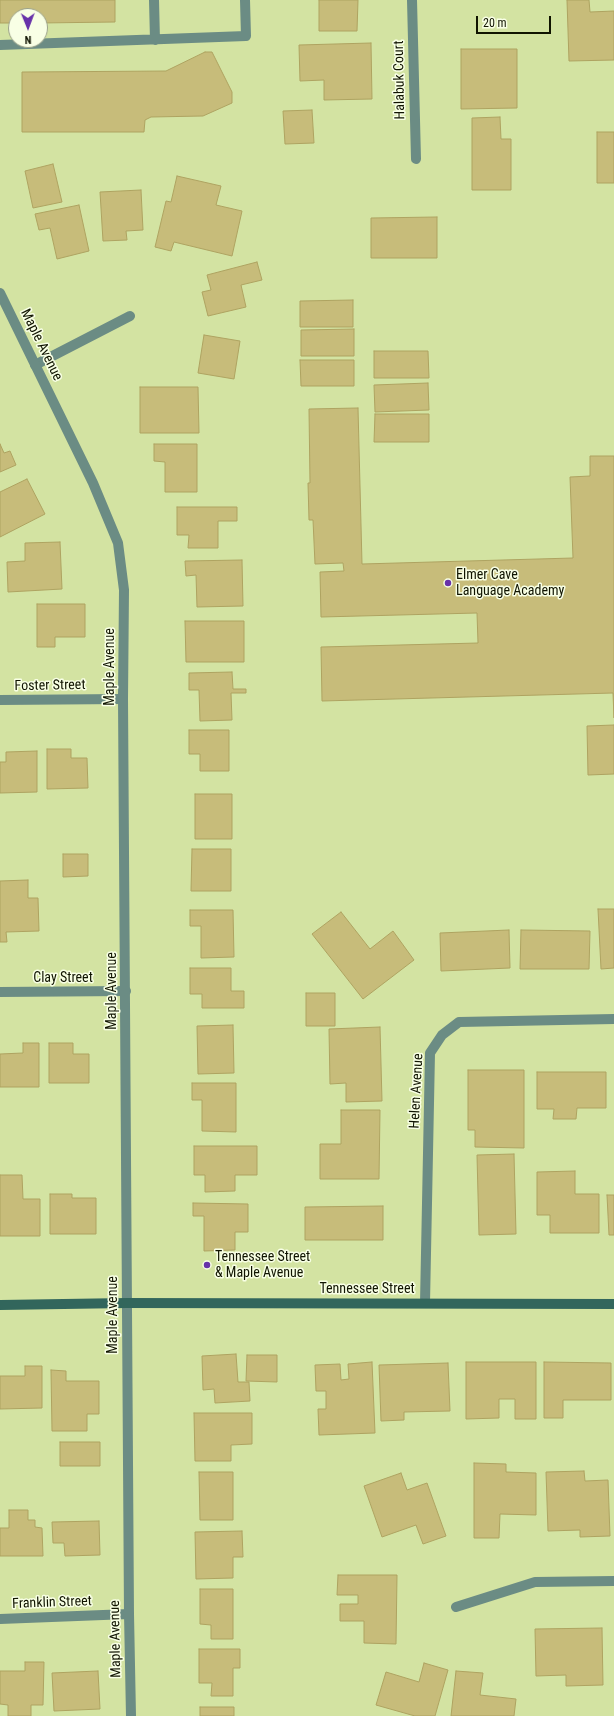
<!DOCTYPE html>
<style>
body{margin:0}
#map{position:relative;width:614px;height:1716px;overflow:hidden;background:#d3e3a2;font-family:"Roboto Condensed",sans-serif}
canvas{display:block}
.north{position:absolute;left:8px;top:8px;width:40px;height:40px;box-sizing:border-box;background:#f8ffe5;border:1px solid #9ba189;border-radius:50%;rotate:179deg;font-size:11px;font-weight:700;line-height:16px;text-align:center;color:#101400}
.north::after{content:'';display:block;margin:auto;width:14px;height:18px;background:#6732a9;clip-path:polygon(50% 0,100% 100%,50% 72%,0 100%)}
.scale{position:absolute;left:476px;top:16px;width:75px;height:18px;box-sizing:border-box;border:2px solid #101400;border-top:0;padding-left:5px;font-size:12px;line-height:14px;white-space:nowrap;color:#101400;-webkit-text-stroke:3px #f8ffe5;paint-order:stroke}
</style>
<div id="map">
<canvas width="614" height="1716"></canvas>
<div class="north">N</div>
<div class="scale">20 m</div>
</div>
<script>
const c = document.querySelector('canvas').getContext('2d');
c.lineJoin = 'round';
function fillPath(path, color) { c.fillStyle = color; c.fill(path, 'evenodd'); }
const toPath = rows => new Path2D(rows.map(r => 'M' + r).join(''));
function stroke(path, color, width, dash) { c.strokeStyle = color; c.lineWidth = width; c.lineCap = dash ? 'butt' : 'round'; c.setLineDash(dash || []); c.stroke(path); }
function label(font, color, halo, rows, align = 'center') {
  c.font = font + ' "Roboto Condensed",sans-serif'; c.lineWidth = 3; c.setLineDash([]); c.textBaseline = 'middle'; c.strokeStyle = halo; c.fillStyle = color; for (const [text, x, y, turn = 0] of rows) {
    c.save(); c.translate(x, y); c.rotate((+turn || 0) * Math.PI / 180); c.textAlign = isNaN(turn) ? turn : align; if (halo) c.strokeText(text, 0, 0); c.fillText(text, 0, 0); c.restore();
  }
}
const building = toPath([
 [0,0,115,0,115,22,40,23,40,16,16,16,16,23,0,23,0,0],
 [319,0,358,0,357,31,319,31,319,0],
 [567,0,589,0,590,12,614,11,614,60,569,61,567,0],
 [371,43,372,99,324,100,324,80,300,81,299,45,371,43],
 [461,49,517,49,517,108,461,109,461,49],
 [205,52,212,52,232,92,232,103,203,116,151,117,145,120,144,132,22,132,22,72,166,71,205,52],
 [312,110,314,143,285,144,283,111,312,110],
 [500,117,501,139,511,139,511,190,472,190,472,118,500,117],
 [597,132,614,132,614,183,597,183,597,132],
 [53,164,62,202,33,208,25,171,53,164],
 [177,176,221,186,216,205,242,211,232,256,174,242,171,251,155,247,166,201,171,202,177,176],
 [141,190,143,230,126,231,127,240,103,241,100,192,141,190],
 [79,205,89,251,57,259,50,228,39,230,35,214,79,205],
 [437,217,437,258,371,258,371,218,437,217],
 [257,262,262,280,241,285,246,307,208,316,202,292,211,290,207,275,257,262],
 [353,300,353,327,300,327,300,301,353,300],
 [354,329,354,356,301,356,301,330,354,329],
 [204,335,240,341,234,379,198,373,204,335],
 [374,351,428,351,429,378,374,378,374,351],
 [300,360,354,360,354,386,301,386,300,360],
 [428,383,429,410,375,412,374,385,428,383],
 [140,387,198,387,199,433,140,433,140,387],
 [358,408,362,564,573,558,570,477,590,476,590,456,614,456,614,718,613,693,322,701,321,647,478,643,477,613,321,617,320,572,344,571,343,563,315,564,313,520,309,520,308,483,310,483,309,409,358,408],
 [375,414,429,414,429,442,374,442,375,414],
 [0,444,4,453,10,451,16,465,0,472,0,444],
 [154,444,197,444,197,492,165,492,165,462,154,461,154,444],
 [27,479,45,514,0,537,0,492,27,479],
 [177,507,237,507,237,521,218,521,218,548,188,548,189,535,177,535,177,507],
 [60,542,62,589,8,592,7,562,25,561,25,543,60,542],
 [242,560,243,606,197,607,196,575,186,576,185,561,242,560],
 [37,604,85,604,85,637,55,637,55,647,37,647,37,604],
 [185,621,244,621,244,662,186,662,185,621],
 [232,672,233,689,246,689,246,693,231,693,232,720,200,721,199,690,189,690,189,673,232,672],
 [614,725,614,774,588,775,587,726,614,725],
 [189,730,229,730,229,771,200,771,200,754,189,754,189,730],
 [47,749,71,749,71,758,87,758,88,788,47,789,47,749],
 [37,751,37,792,0,793,0,762,6,762,6,752,37,751],
 [195,794,232,794,232,839,195,839,195,794],
 [192,849,231,849,231,891,191,891,192,849],
 [63,854,88,854,88,876,63,877,63,854],
 [28,880,28,898,38,898,39,931,6,932,7,942,0,942,0,881,28,880],
 [598,909,614,909,614,968,601,969,598,909],
 [190,910,233,910,234,957,201,958,201,926,190,926,190,910],
 [341,912,370,949,393,931,414,960,363,999,312,934,341,912],
 [509,930,510,968,441,971,440,933,509,930],
 [521,930,590,931,589,969,520,969,521,930],
 [190,968,231,968,231,991,244,991,244,1008,202,1008,202,994,190,994,190,968],
 [306,993,335,993,335,1026,306,1026,306,993],
 [233,1025,234,1073,198,1074,197,1026,233,1025],
 [380,1027,382,1101,346,1102,346,1083,330,1084,329,1029,380,1027],
 [23,1043,39,1043,39,1087,0,1087,0,1054,23,1053,23,1043],
 [49,1043,73,1043,73,1054,89,1054,89,1083,49,1083,49,1043],
 [468,1070,524,1070,524,1148,475,1147,475,1130,468,1130,468,1070],
 [537,1072,606,1072,606,1108,577,1108,576,1119,553,1119,554,1109,537,1109,537,1072],
 [192,1083,236,1083,236,1132,202,1131,202,1100,192,1100,192,1083],
 [341,1110,380,1110,379,1179,320,1179,320,1144,341,1144,341,1110],
 [194,1146,257,1146,257,1175,235,1175,235,1191,205,1192,205,1175,194,1175,194,1146],
 [514,1154,516,1234,479,1235,477,1155,514,1154],
 [575,1171,575,1194,599,1194,599,1233,550,1233,550,1215,537,1215,537,1172,575,1171],
 [0,1175,22,1175,23,1199,40,1199,40,1236,0,1236,0,1175],
 [50,1194,72,1194,72,1198,96,1198,96,1234,50,1234,50,1194],
 [607,1195,614,1195,614,1235,609,1235,607,1195],
 [193,1203,248,1204,248,1232,235,1232,235,1250,204,1251,204,1216,193,1216,193,1203],
 [383,1206,383,1240,305,1240,305,1207,383,1206],
 [236,1354,238,1382,249,1382,250,1401,215,1403,214,1389,203,1390,202,1356,236,1354],
 [247,1355,277,1355,277,1382,246,1381,247,1355],
 [372,1362,375,1433,319,1435,318,1409,326,1409,326,1391,316,1391,315,1365,340,1364,341,1380,349,1379,348,1364,372,1362],
 [466,1362,536,1362,536,1419,515,1419,515,1399,499,1399,499,1418,466,1419,466,1362],
 [544,1362,611,1363,611,1400,563,1400,563,1418,544,1418,544,1362],
 [448,1363,450,1411,404,1412,404,1420,381,1421,379,1365,448,1363],
 [25,1366,42,1366,42,1408,0,1409,0,1376,25,1376,25,1366],
 [51,1370,66,1371,66,1381,99,1381,99,1414,87,1414,87,1431,52,1431,51,1370],
 [194,1413,252,1413,252,1444,231,1445,231,1461,195,1461,194,1413],
 [60,1442,100,1442,100,1466,60,1466,60,1442],
 [474,1463,506,1464,506,1472,536,1473,536,1515,500,1514,499,1538,474,1538,474,1463],
 [584,1471,585,1481,608,1480,610,1536,580,1537,580,1530,548,1531,546,1472,584,1471],
 [199,1472,233,1472,233,1520,200,1520,199,1472],
 [401,1473,407,1490,427,1483,446,1536,423,1544,416,1525,382,1537,364,1486,401,1473],
 [9,1510,28,1510,28,1520,35,1520,35,1527,42,1528,43,1556,0,1556,0,1528,9,1528,9,1510],
 [99,1521,100,1555,65,1556,64,1543,53,1543,52,1522,99,1521],
 [242,1531,243,1557,233,1557,233,1578,196,1579,195,1532,242,1531],
 [338,1575,397,1575,396,1644,364,1643,364,1621,340,1621,340,1604,358,1604,358,1595,337,1595,338,1575],
 [200,1589,233,1589,233,1639,211,1639,211,1625,200,1624,200,1589],
 [602,1628,603,1685,566,1686,566,1675,536,1676,535,1629,602,1628],
 [199,1649,240,1649,240,1668,233,1668,233,1696,211,1696,212,1683,199,1683,199,1649],
 [25,1662,44,1662,43,1705,31,1705,31,1716,8,1716,8,1705,0,1704,0,1671,25,1671,25,1662],
 [424,1663,448,1670,435,1716,415,1716,376,1705,386,1672,419,1682,424,1663],
 [98,1671,100,1709,54,1711,52,1673,98,1671],
 [456,1671,483,1673,480,1695,516,1699,514,1716,451,1716,456,1671],
 [200,1707,234,1707,234,1716,200,1716,200,1707]
]);
fillPath(building, '#c7bc7a');
stroke(building, '#aea361', 1);
stroke(toPath([
 [154,0,155,40],
 [0,45,246,36,245,0]
]), '#6b8c84', 10);
stroke(toPath([
 [412,0,416,159],
 [35,365,130,316],
 [0,700,123,699],
 [0,992,126,991],
 [425,1303,430,1053,442,1035,459,1022,614,1019],
 [456,1607,535,1582,614,1581],
 [0,1619,129,1614]
]), '#6b8c84', 10);
stroke(toPath([
 [0,293,93,483,118,543,124,590,123,699,129,1614,131,1716]
]), '#6b8c84', 10);
stroke(toPath([
 [0,1305,127,1303,614,1304]
]), '#32665c', 10);
for (const [x, y, r, color] of [
 [448,583,4,"#6732a9"],
 [207,1265,4,"#6732a9"]
]) { const dot = new Path2D(); dot.arc(x, y, r, 0, 2 * Math.PI); c.fillStyle = color; c.fill(dot); stroke(dot, '#f8ffe5', 1.5); }
label('14px', '#101400', '#f8ffe5', [
 ["Halabuk Court",400,80,-91],
 ["Maple Avenue",41,345,64],
 ["Maple Avenue",110,667,-90],
 ["Foster Street",50,686,-1],
 ["Clay Street",63,978],
 ["Maple Avenue",112,991,-90],
 ["Helen Avenue",417,1091,-87],
 ["Tennessee Street",367,1289],
 ["Maple Avenue",113,1315,-90],
 ["Franklin Street",52,1603,-2],
 ["Maple Avenue",116,1639,-91]
]);
label('14px', '#101400', '#f8ffe5', [
 ["Elmer Cave",456,575],
 ["Language Academy",456,591],
 ["Tennessee Street",215,1257],
 ["& Maple Avenue",215,1273]
], 'left');
</script>
